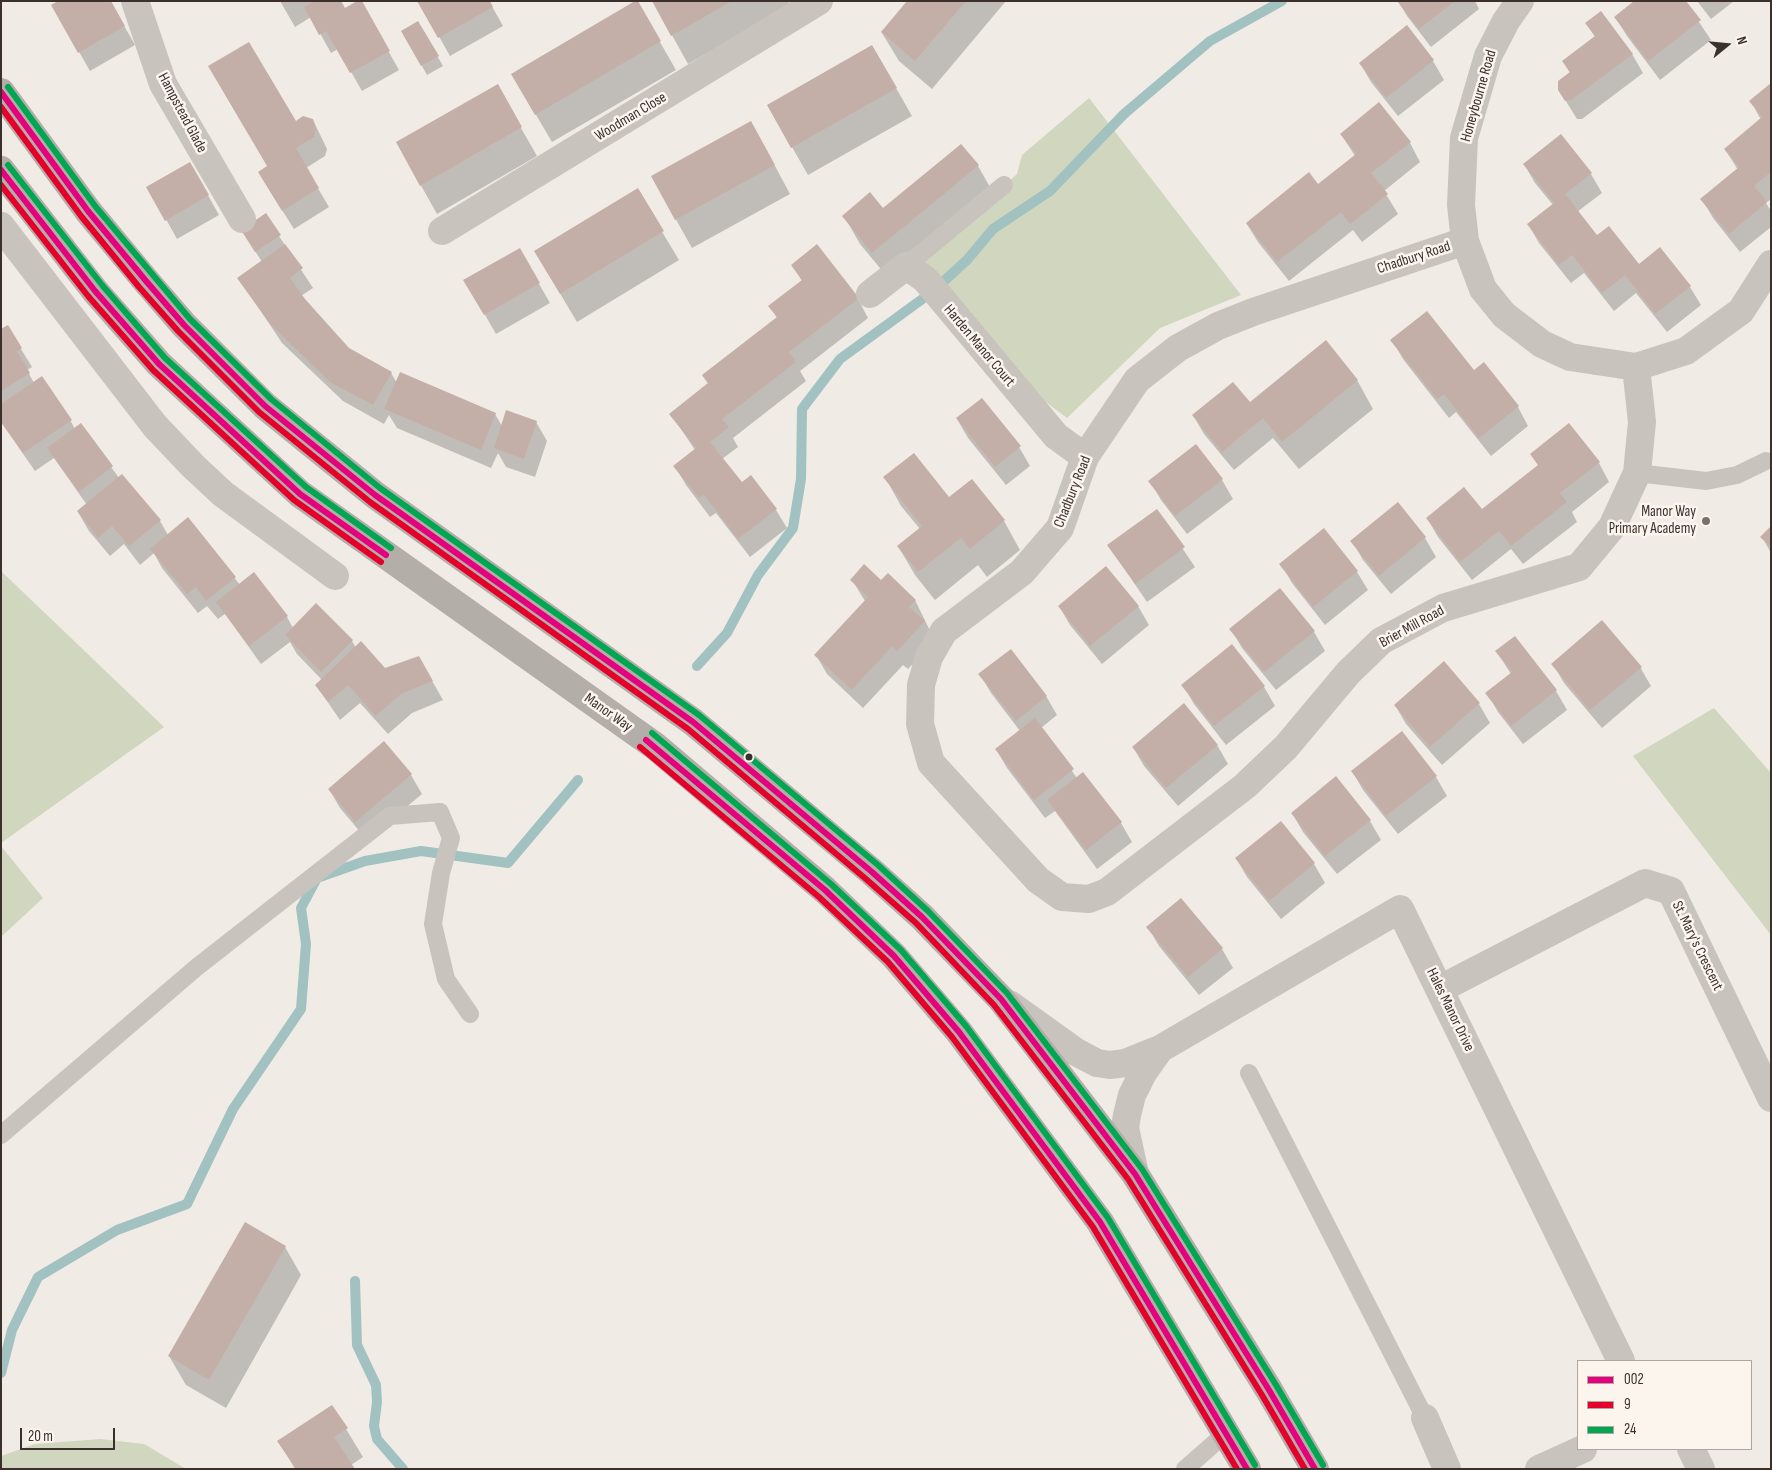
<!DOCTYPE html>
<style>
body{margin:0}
#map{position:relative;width:1772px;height:1470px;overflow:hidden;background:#f0ebe5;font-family:"Sofia Sans Condensed",sans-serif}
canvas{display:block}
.frame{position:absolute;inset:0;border:2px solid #3b302b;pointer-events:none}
.legend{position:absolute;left:1577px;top:1360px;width:175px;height:90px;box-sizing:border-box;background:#fbf5ee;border:1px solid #aea6a0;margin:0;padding:6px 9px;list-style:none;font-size:15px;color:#3b302b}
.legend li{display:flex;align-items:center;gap:10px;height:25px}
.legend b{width:25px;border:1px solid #aea6a0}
.north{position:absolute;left:1702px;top:20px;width:50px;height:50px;-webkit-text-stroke:4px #fbf5ee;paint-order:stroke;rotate:73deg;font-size:14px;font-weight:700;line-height:20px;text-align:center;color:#3b302b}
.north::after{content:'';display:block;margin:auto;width:18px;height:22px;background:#3b302b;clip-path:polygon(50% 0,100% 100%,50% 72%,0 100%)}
.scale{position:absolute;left:20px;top:1428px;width:95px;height:22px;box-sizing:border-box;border:2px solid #3b302b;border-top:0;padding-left:6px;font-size:15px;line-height:18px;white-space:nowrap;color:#3b302b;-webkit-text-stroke:4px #fbf5ee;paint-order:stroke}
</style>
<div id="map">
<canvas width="1772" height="1470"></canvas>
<div class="frame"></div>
<ul class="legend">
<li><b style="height:6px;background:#e5007d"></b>002</li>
<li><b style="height:6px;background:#e4002b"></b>9</li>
<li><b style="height:6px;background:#00a651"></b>24</li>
</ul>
<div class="north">N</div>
<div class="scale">20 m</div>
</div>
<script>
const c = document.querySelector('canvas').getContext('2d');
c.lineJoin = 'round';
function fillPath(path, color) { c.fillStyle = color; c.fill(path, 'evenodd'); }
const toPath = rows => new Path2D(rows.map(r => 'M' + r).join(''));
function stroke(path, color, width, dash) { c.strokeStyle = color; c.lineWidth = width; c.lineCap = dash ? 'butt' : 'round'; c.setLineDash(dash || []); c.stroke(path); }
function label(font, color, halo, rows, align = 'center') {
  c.font = font + ' "Sofia Sans Condensed",sans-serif'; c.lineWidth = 5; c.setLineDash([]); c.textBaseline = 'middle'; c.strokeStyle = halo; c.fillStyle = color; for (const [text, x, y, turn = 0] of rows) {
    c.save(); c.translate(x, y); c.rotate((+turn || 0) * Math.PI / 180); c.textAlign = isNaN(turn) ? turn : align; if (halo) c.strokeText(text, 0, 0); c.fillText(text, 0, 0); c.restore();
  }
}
fillPath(toPath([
 [1089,98,1241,295,1160,328,1067,418,1043,400,922,258,1017,174,1022,155],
 [1,571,164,727,1,843],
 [1714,708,1771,773,1771,935,1633,756],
 [1,846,43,898,1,937],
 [100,1439,144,1444,186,1469,1,1469,1,1456,35,1444]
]), '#d1d6bf');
fillPath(toPath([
 [110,1,135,45,90,71,53,6],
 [280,1,340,1,345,9,360,1,399,70,362,91,338,49,331,53,311,17,295,27],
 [419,1,489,1,503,26,450,56],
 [653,1,788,1,791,6,688,64],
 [909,1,1006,1,932,89,899,61,882,33],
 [1398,1,1475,1,1479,9,1431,47,1407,16],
 [1685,1,1711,40,1660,80,1627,36,1616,18],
 [1697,1,1734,1,1711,19],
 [637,2,676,70,552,142,512,74],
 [418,23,443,66,427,75,403,32],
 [1587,24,1632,54,1643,73,1582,119,1577,119,1559,90,1570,73,1563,61,1595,37],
 [1406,27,1433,61,1444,80,1398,116,1371,82,1360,63],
 [872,46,912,116,808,175,768,105],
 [1771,85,1771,199,1766,203,1771,211,1771,227,1740,252,1713,218,1702,199,1738,170,1725,149,1761,120,1751,101],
 [497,86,537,156,437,214,397,143],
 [313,120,327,149,325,156,306,168,329,207,294,229,270,191,268,167,295,123],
 [1341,134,1410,143,1420,162,1384,191,1398,214,1362,242,1353,230,1289,281,1258,242,1247,224,1318,185,1355,156],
 [961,146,978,166,994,194,890,280,860,244,844,216,883,210],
 [767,151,790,194,692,248,652,177],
 [190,163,219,215,177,239,148,187],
 [1524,164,1591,174,1602,193,1577,212,1597,237,1639,266,1690,287,1701,305,1667,332,1636,293,1614,311,1584,273,1571,283,1539,243,1528,224,1553,205,1535,183],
 [637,190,679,260,577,322,552,280],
 [279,236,313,288,301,296,349,349,391,373,397,383,495,414,502,426,536,422,547,441,535,477,506,467,498,453,491,468,397,428,389,415,384,424,343,401,282,343,239,278,262,262,248,240],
 [519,249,550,303,496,334,465,280],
 [792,265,858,299,868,318,800,371,806,381,733,438,738,447,722,459,741,484,751,477,776,510,787,528,750,557,716,513,710,517,686,485,675,466,695,450,671,414,709,385,703,376,777,318,770,306,802,281],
 [1,331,21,349,32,367,27,370,34,383,70,420,75,429,81,425,119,478,160,521,168,535,188,519,240,585,287,617,293,628,352,641,356,648,385,670,419,658,443,700,412,713,388,734,360,703,340,720,316,685,322,680,297,654,290,642,261,664,225,614,218,619,207,606,198,613,162,568,154,553,140,565,124,544,110,556,89,531,78,512,87,505,54,458,35,471,1,422,3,404,1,401],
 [1392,340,1474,372,1518,407,1528,426,1491,456,1456,412,1449,418,1403,359],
 [1357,380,1373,409,1299,469,1273,438,1234,470,1204,434,1193,415],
 [957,419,1019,447,1030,466,1006,485,968,438],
 [1196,446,1222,480,1233,499,1187,534,1161,500,1150,481],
 [1532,455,1599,463,1609,482,1572,512,1577,522,1523,564,1511,549,1472,580,1438,537,1427,518,1482,511,1539,467],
 [885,477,949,499,971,481,1004,521,1020,550,987,577,978,565,935,600,915,575,898,546,920,529,901,506],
 [1398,504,1425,538,1436,557,1391,594,1363,560,1352,541],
 [1157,511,1195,567,1147,602,1109,546],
 [1771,527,1771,553,1762,537],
 [1324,530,1357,572,1368,590,1325,625,1292,583,1281,564],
 [852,580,881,582,915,600,935,641,908,669,903,665,863,708,827,674,816,655,865,601],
 [1059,606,1138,606,1149,625,1102,664,1070,625],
 [1231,629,1314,632,1325,651,1276,690,1242,648],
 [1515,637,1556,691,1567,710,1523,744,1498,712,1487,693,1511,674,1497,652],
 [1444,663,1479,704,1490,723,1442,765,1406,724,1395,705],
 [1553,664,1640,667,1651,686,1602,728,1564,683],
 [980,674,1046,696,1057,715,1041,728,1077,778,1083,774,1121,823,1132,842,1097,869,1055,811,1045,818,1007,768,996,749,1020,731,991,693],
 [1183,685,1264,687,1275,706,1226,745,1194,704],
 [1402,732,1436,777,1447,796,1398,834,1363,790,1352,771],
 [384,743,411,775,422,794,367,840,340,808,329,789],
 [1217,745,1228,764,1178,806,1144,766,1133,747],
 [1292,813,1370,821,1381,840,1337,874,1303,832],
 [1281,823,1314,864,1325,883,1281,919,1247,877,1236,858],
 [1148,927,1222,949,1233,968,1199,995,1159,946],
 [285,1247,301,1275,226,1408,186,1385,169,1356],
 [332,1406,363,1457,351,1465,353,1469,295,1469,279,1441]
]), '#0003');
stroke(toPath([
 [697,666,727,633,758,575,793,528,801,479,802,409,840,359,932,292,967,260,993,229,1050,191,1124,114,1210,41,1282,1],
 [355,1281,357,1345,376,1385,377,1402,374,1426,377,1439,403,1469],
 [1,1373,12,1330,38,1277,117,1230,187,1204,233,1109,301,1009,306,944,301,908,317,878,365,861,421,851,508,863,578,780]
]), '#a1c2c1', 10);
fillPath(toPath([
 [58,1,111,1,125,26,78,53,51,5],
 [314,1,341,1,345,8,357,1,362,1,390,51,350,73,326,31,319,35,304,7],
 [417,1,490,1,493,7,438,38],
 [635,1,638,1,661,41,535,115,511,74],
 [652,1,732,1,671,36],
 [907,1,966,1,915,61,881,32],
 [1397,1,1455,1,1419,29],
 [1634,1,1686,1,1701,20,1648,61,1614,17],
 [1601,11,1633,54,1571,100,1565,101,1558,90,1558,81,1570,72,1562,61,1595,36,1585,23],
 [418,21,439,56,421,66,401,31],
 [1407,25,1434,60,1386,98,1359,63],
 [249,42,296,121,303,116,313,119,316,129,314,137,296,148,319,188,282,211,258,172,267,166,208,66],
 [872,45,897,88,791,148,767,105],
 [1771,83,1771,172,1754,186,1767,202,1729,234,1700,199,1739,167,1724,149,1762,117,1749,101],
 [498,84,522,127,420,186,396,142],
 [1379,102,1411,142,1371,173,1388,194,1350,224,1341,212,1277,262,1246,223,1309,172,1318,184,1356,154,1340,134],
 [751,121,775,165,675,220,651,176],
 [1561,134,1592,173,1565,194,1597,235,1609,226,1639,264,1660,247,1691,286,1655,314,1625,275,1602,293,1572,255,1559,265,1527,224,1554,203,1523,164],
 [961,144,979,165,872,253,842,216,870,192,883,208],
 [190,162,209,195,165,221,146,187],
 [638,188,664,231,560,294,534,251],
 [266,213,281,235,255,252,241,230],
 [285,244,303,268,290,278,305,299,349,348,392,372,373,405,330,382,270,324,237,278],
 [817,244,859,298,789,352,796,362,722,419,729,427,710,442,742,482,751,475,777,509,738,539,704,495,699,498,673,466,696,448,669,414,708,383,702,375,777,317,768,306,802,280,791,265],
 [520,248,540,283,484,315,463,280],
 [1427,311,1474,370,1484,362,1519,406,1479,438,1444,394,1437,399,1390,340],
 [8,325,22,348,17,351,30,373,1,391,1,329],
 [1326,340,1358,380,1282,442,1263,418,1222,452,1192,415,1233,382,1250,402],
 [400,372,496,413,481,450,384,409],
 [42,376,72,420,23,453,1,422,1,404],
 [982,398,1021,446,995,467,956,418],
 [506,410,537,421,524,459,494,448],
 [81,423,113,466,79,492,47,448],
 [1569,423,1600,462,1560,493,1567,502,1511,546,1499,531,1460,562,1426,518,1464,487,1482,509,1538,465,1530,454],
 [1196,444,1223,479,1175,516,1148,481],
 [914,453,949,497,972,479,1005,520,970,549,961,538,918,572,897,546,922,526,883,477],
 [122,474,161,520,129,546,112,526,98,538,77,511],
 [1398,502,1426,537,1379,576,1350,541],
 [1157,509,1185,547,1135,584,1107,545],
 [188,517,236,577,206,601,196,587,187,594,150,549],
 [1771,526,1771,547,1760,537],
 [1324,528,1358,571,1313,607,1279,564],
 [864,564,881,580,888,573,916,600,909,607,925,621,897,651,892,646,852,690,814,655,868,597,850,580],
 [1106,566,1139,606,1090,646,1058,606],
 [254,572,288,616,249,646,216,602],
 [1280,588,1315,631,1264,672,1229,629],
 [316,603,353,640,321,672,285,635],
 [1602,620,1642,667,1590,710,1551,664],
 [1515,636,1557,690,1511,726,1485,693,1512,672,1495,651],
 [361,641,385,668,419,656,433,681,401,694,376,716,348,685,328,702,315,685],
 [1232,644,1265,686,1214,726,1181,685],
 [1011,649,1047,696,1016,721,978,674],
 [1444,661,1480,703,1430,747,1394,705],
 [1184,703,1218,745,1166,788,1132,747],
 [1035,718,1074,769,1034,800,995,749],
 [1402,731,1437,776,1386,816,1351,771],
 [384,741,412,774,355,822,328,789],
 [1083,772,1122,822,1086,850,1047,800],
 [1336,776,1371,820,1325,856,1291,813],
 [1281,821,1315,863,1269,901,1235,858],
 [1181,898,1223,948,1188,977,1146,927],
 [245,1222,286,1246,209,1380,168,1356],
 [332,1405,348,1428,334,1437,355,1469,296,1469,277,1441]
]), '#c3afa7');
stroke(toPath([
 [906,266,1004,185],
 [1637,473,1706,481,1737,475,1766,461],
 [1249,1073,1425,1418],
 [1,1135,197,967,390,816,440,812,451,838,441,873,433,924,446,979,470,1014],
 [1185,1469,1226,1433]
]), '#c9c3be', 18);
stroke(toPath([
 [135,1,163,84,242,219],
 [1520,1,1506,21,1488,56,1464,138,1461,205,1465,241,1483,289,1504,315,1542,344,1570,357,1636,367,1686,351,1741,311,1771,264],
 [1,226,155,426,193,466,223,494,335,576],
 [442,231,819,1],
 [1465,241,1253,312,1218,326,1178,348,1137,380,1085,457,1060,528,1022,572,944,631,929,657,921,685,920,724,931,763,1038,880,1062,897,1089,899,1107,892,1245,786,1286,747,1348,673,1381,641,1443,608,1579,567,1612,527,1637,473,1642,422,1636,367],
 [870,294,906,266,925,279,1056,436,1085,457],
 [1440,989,1645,883,1671,891,1771,1098],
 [1009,1004,1076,1052,1097,1063,1110,1065,1125,1063,1160,1049,1400,909,1621,1361],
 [1135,1174,1125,1128,1127,1115,1132,1095,1143,1073,1160,1049],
 [1425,1418,1447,1469],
 [1691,1449,1701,1469],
 [1539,1469,1583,1449]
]), '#c9c3be', 28);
stroke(toPath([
 [1,92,88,211,146,281,184,325,265,406,375,495,693,722,872,872,922,917,1001,999,1135,1174,1269,1390,1315,1469],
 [1,170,95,291,159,364,300,494,655,746,825,890,894,956,959,1032,1100,1222,1247,1469]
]), '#b4aea8', 28);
stroke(toPath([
 [1,92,88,211,146,281,184,325,265,406,375,495,693,722,872,872,922,917,1001,999,1135,1174,1269,1390,1315,1469],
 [1,170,95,291,159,364,300,494,386,555],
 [646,740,825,890,894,956,959,1032,1100,1222,1247,1469]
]), '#e5007d', 6);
stroke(toPath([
 [1,107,81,216,139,287,178,331,259,412,370,502,688,729,866,879,916,923,994,1005,1128,1179,1262,1395,1305,1469],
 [1,185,88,296,153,370,294,500,381,562],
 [640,747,819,897,888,962,952,1037,1093,1227,1237,1469]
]), '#e4002b', 6);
stroke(toPath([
 [8,87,95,206,153,275,190,319,271,399,380,488,699,715,878,865,928,911,1007,993,1142,1169,1276,1385,1323,1465],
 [8,165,102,285,165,358,306,487,391,548],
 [652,733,831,884,901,950,966,1026,1108,1218,1255,1465]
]), '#00a651', 6);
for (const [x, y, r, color] of [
 [1706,521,5,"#7a716c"],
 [749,757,4.5,"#3b302b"]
]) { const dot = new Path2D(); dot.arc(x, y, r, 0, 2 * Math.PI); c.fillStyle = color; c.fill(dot); stroke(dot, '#fbf5ee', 2); }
label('15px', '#3b302b', '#fbf5ee', [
 ["Honeybourne Road",1479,96,-74],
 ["Hampstead Glade",182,113,62],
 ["Woodman Close",631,117,-31],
 ["Chadbury Road",1414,258,-18],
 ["Harden Manor Court",979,346,50],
 ["Chadbury Road",1073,492,-68],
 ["Brier Mill Road",1412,627,-29],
 ["Manor Way",608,713,35],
 ["St. Mary's Crescent",1697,946,64],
 ["Hales Manor Drive",1450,1010,64]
]);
label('15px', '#3b302b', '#fbf5ee', [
 ["Manor Way",1696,512],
 ["Primary Academy",1696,529]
], 'right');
</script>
